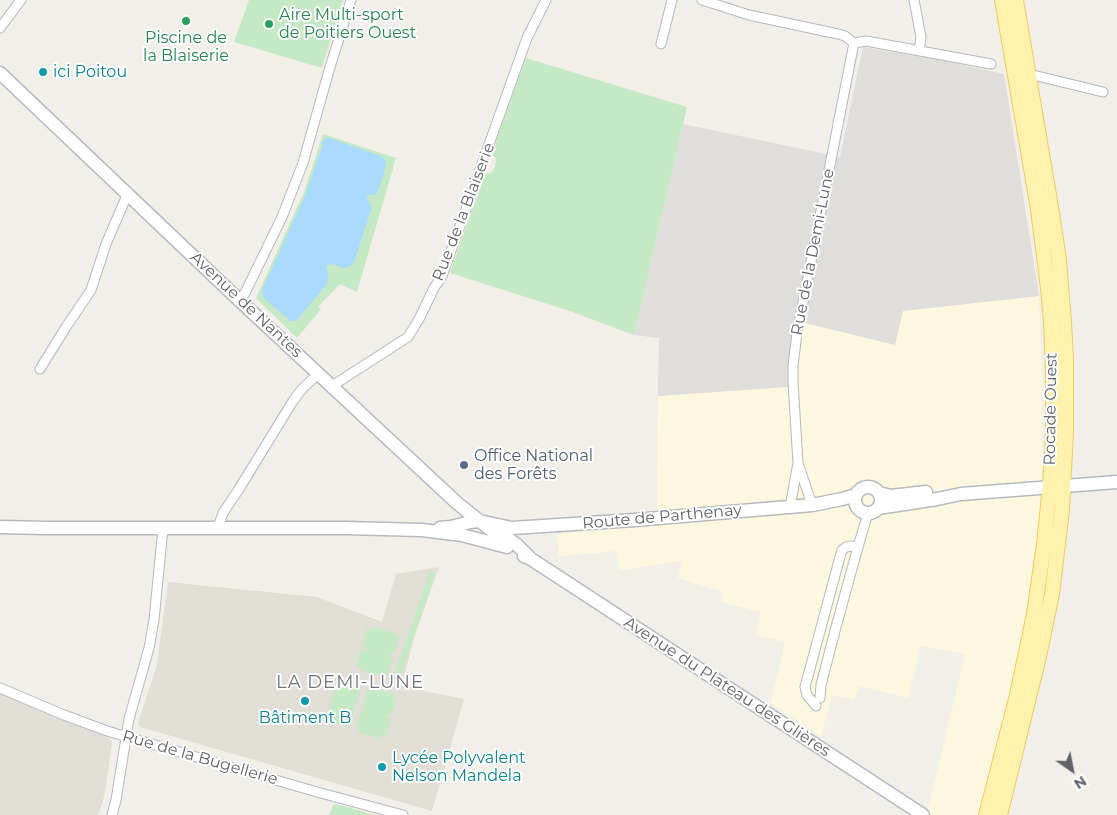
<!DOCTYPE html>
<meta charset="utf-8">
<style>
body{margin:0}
#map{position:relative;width:1117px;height:815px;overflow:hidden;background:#f1efe8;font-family:Montserrat,sans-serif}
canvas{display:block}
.north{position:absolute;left:1047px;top:745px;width:50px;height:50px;-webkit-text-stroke:4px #fff;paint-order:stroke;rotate:147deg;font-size:14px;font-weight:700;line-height:20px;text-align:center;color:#5f6368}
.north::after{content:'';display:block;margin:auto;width:18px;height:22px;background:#5f6368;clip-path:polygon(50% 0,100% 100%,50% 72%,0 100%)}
</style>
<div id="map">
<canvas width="1117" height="815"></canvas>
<div class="north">N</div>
</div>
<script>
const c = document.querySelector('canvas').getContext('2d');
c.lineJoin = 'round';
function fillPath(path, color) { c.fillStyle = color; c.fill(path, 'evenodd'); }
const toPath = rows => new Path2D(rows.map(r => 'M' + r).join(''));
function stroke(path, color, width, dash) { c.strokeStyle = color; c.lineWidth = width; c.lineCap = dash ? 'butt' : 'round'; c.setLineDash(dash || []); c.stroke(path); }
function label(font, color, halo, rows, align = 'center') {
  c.font = font + ' Montserrat,sans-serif'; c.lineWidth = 4; c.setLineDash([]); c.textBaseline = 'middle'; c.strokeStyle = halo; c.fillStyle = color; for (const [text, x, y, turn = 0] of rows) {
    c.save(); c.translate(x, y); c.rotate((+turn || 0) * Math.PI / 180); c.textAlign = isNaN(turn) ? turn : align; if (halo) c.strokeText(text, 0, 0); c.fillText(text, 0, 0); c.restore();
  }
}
fillPath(toPath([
 [1039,296,1042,385,1042,521,1024,635,980,815,923,815,929,806,965,654,921,646,908,698,859,686,854,700,832,695,821,736,771,703,785,642,756,635,761,612,721,602,723,592,678,578,682,561,619,570,616,551,559,556,557,534,657,525,658,396,787,387,793,319,895,345,902,311]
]), '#fef7e0');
fillPath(toPath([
 [863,47,945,61,1004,74,1039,296,903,311,895,345,793,320,788,387,658,396,659,338,634,335,683,124,840,157]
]), '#e0deda');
fillPath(toPath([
 [439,567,415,635,402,683,424,691,464,699,432,811,140,727,138,723,157,665,168,582,317,597,382,622,396,574],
 [0,693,62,720,109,738,112,742,106,786,103,801,98,815,0,815]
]), '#e1ded6');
fillPath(toPath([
 [249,0,343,0,322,68,234,42],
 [526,58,687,107,634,335,570,311,450,273,485,173,488,174,491,173,495,167,496,158,491,155],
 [323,134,396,158,357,292,340,284,318,307,321,309,297,338,256,298,304,192],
 [430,571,436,573,397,686,391,684],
 [373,627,396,633,396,636,399,638,394,654,391,653,389,657,393,659,388,675,385,674,384,677,360,670,361,667,356,666,361,649,366,651,367,647,362,645,367,628,372,630],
 [337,678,361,686,349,727,326,720],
 [371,687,394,694,393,697,397,698,392,715,388,714,387,718,391,719,386,736,383,735,381,739,358,732,359,728,356,727,361,711,364,711,365,707,363,706,367,690,370,691],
 [334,804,351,808,374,815,329,815]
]), '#c5e8c5');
fillPath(toPath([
 [327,137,383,157,386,164,383,177,376,195,368,195,366,197,372,207,354,262,349,267,344,268,330,264,326,266,328,275,327,284,296,321,291,321,267,301,263,296,262,290,305,196,322,147,322,142]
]), '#aadaff');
const street = toPath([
 [702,0,749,15,838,34,845,36,854,43,866,41,991,64],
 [914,0,921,37,919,51],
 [0,28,21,0],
 [661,44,672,0],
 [1029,74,1103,92],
 [239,300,245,293,282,217,303,163,330,67,351,0],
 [40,369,66,327,91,290,106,244,128,193],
 [332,386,408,337,419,319,434,288,442,276,527,38,546,0],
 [799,466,812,505],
 [790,507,798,463,793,382,793,366,797,333,854,43],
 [218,527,223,513,239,489,293,401,302,389,318,374],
 [0,688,64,715,107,731,317,792,403,815],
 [820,698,821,685,836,627,858,547,868,513],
 [816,706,807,695,805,687,841,553,842,550,846,547,852,546,858,547],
 [112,815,116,800,129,719,149,648,154,620,163,528]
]);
const secondary = toPath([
 [0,73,239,300,457,503,496,534,507,538,517,545,531,559],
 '855 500a13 13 0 1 1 26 0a13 13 0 1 1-26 0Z',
 [879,493,891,496,926,492],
 [878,508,937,499,961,494,1117,482],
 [0,527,46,528,346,528,422,530,462,535,507,547],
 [440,528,451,527,470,522,479,521,512,528,635,520,812,505,842,499,856,495],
 [524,556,531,559,923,815]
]);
const primary = toPath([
 [986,815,1017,695,1034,614,1044,544,1050,486,1053,431,1053,373,1051,323,1048,288,1038,209,1002,0],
 [1000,815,1038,661,1052,594,1062,510,1066,431,1066,360,1064,322,1059,260,1051,207,1016,0]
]);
stroke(street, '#b5b8bc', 11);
stroke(secondary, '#b6babf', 15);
stroke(primary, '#f2c960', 16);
stroke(street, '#fff', 9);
stroke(secondary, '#fff', 12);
stroke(primary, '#fff2af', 14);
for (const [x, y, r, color] of [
 [186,21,5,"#2e9e5b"],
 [269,24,5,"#2e9e5b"],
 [43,72,5,"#0f9aa8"],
 [464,465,5,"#5c6f8a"],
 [305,701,5,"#0f9aa8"],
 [382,767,5,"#0f9aa8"]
]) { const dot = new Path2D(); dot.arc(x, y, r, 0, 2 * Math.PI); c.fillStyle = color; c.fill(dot); stroke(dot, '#fff', 2); }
label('16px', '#27864d', '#fff', [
 ["Aire Multi-sport",279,15],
 ["de Poitiers Ouest",279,33],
 ["Piscine de",186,38,"center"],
 ["la Blaiserie",186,56,"center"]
], 'left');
label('16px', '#0d838f', '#fff', [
 ["ici Poitou",53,72],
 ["Bâtiment B",305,718,"center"],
 ["Lycée Polyvalent",392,758],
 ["Nelson Mandela",392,776]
], 'left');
label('16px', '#5f6368', '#fff', [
 ["Rue de la Blaiserie",464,212,-69],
 ["Rue de la Demi-Lune",813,252,-79],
 ["Avenue de Nantes",246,305,43],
 ["Rocade Ouest",1051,409,-89],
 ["Route de Parthenay",662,517,-5],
 ["Avenue du Plateau des Glières",727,687,33],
 ["Rue de la Bugellerie",200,758,16]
]);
label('16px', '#4e5e75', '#fff', [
 ["Office National",474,456],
 ["des Forêts",474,474]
], 'left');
c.letterSpacing = '1px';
label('18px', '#70757a', '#fff', [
 ["LA DEMI-LUNE",350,683]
]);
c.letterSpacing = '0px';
</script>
